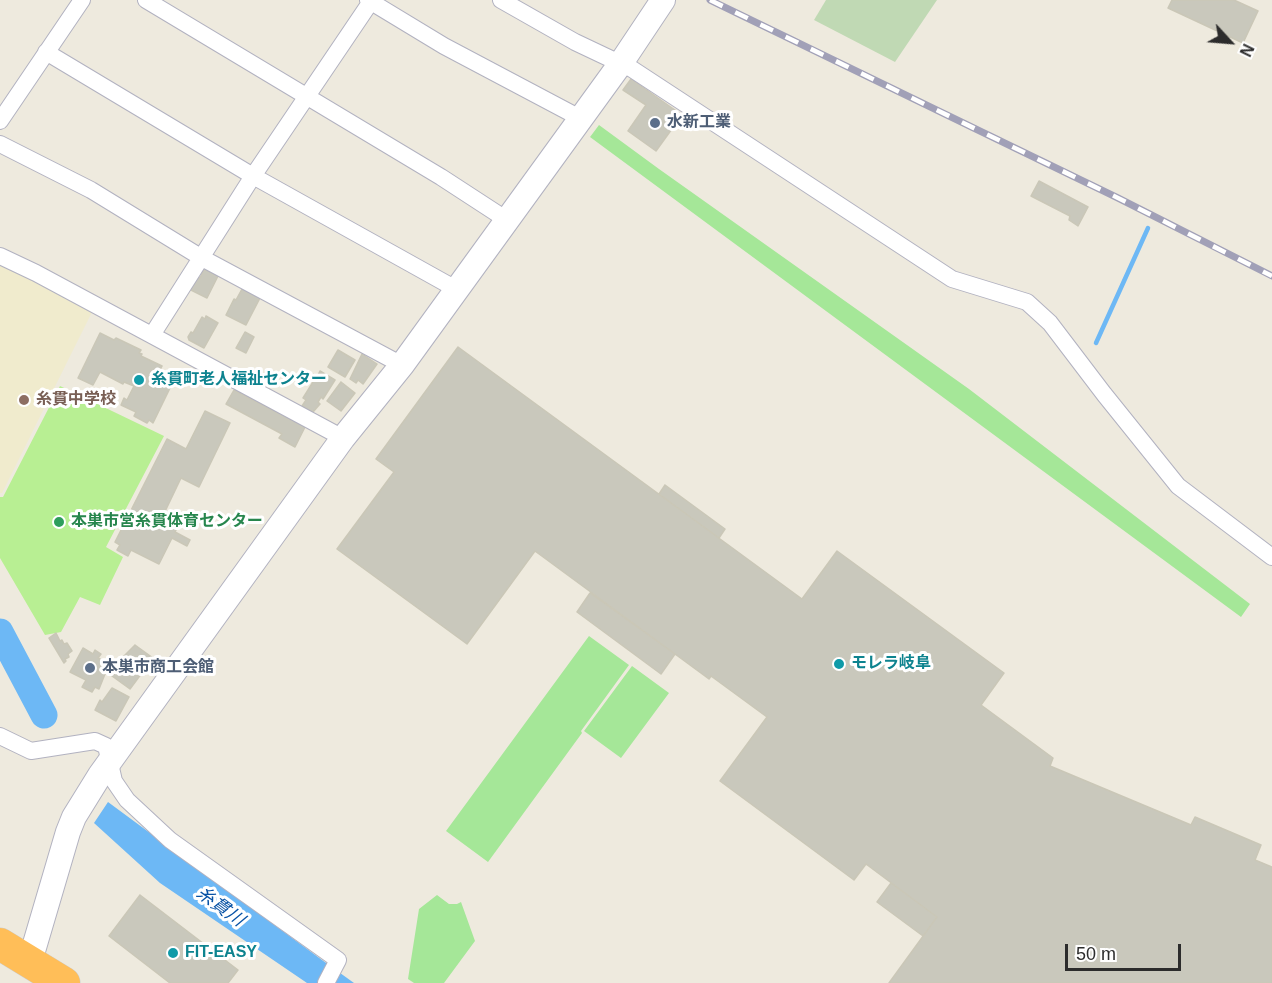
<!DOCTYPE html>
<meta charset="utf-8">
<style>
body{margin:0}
#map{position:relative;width:1272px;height:983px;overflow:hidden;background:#eeeade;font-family:Helvetica,sans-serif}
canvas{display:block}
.north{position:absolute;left:1200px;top:12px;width:60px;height:60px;-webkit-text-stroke:4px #fff;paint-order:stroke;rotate:116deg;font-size:16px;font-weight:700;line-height:24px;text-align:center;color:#2c2c2c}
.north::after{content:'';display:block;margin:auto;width:21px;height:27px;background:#2c2c2c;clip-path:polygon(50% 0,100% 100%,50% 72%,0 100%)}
.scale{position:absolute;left:1065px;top:944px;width:116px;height:27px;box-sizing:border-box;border:3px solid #2c2c2c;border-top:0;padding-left:8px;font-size:18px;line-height:21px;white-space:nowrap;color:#2c2c2c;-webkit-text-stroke:4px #fff;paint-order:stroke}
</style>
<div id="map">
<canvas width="1272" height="983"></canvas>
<div class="north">N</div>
<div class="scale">50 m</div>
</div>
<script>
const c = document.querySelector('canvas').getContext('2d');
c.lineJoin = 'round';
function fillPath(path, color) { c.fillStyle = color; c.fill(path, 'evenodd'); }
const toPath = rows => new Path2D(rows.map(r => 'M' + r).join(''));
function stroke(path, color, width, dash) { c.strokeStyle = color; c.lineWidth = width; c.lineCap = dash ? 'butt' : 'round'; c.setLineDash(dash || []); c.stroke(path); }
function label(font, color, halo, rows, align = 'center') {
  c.font = font + ' Helvetica,"Noto Sans JP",sans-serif'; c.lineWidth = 6; c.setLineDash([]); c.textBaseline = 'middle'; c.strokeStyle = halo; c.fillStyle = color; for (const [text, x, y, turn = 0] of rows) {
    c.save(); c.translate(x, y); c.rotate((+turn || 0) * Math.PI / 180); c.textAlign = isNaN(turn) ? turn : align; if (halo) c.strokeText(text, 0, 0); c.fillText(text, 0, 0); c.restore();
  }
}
fillPath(toPath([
 [0,261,94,308,2,493,0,493]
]), '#f0ebcd');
fillPath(toPath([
 [599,125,659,169,969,389,1250,604,1241,617,590,137],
 [589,636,629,665,581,731,582,733,488,862,446,831],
 [632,666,669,693,621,758,584,731],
 [437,895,449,904,457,904,461,902,475,941,444,983,414,983,408,979,419,909]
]), '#a5e798');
fillPath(toPath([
 [826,0,937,0,895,62,814,20]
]), '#c0d9b4');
fillPath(toPath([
 [60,386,164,436,106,547,123,557,100,605,80,597,61,632,45,635,0,558,0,497,3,497]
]), '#b8ef93');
fillPath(toPath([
 [108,802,322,960,354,983,307,983,160,883,94,823]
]), '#6db8f5');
stroke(toPath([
 [1096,343,1148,228]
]), '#6db8f5', 4.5);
stroke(toPath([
 [0,632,44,715]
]), '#6db8f5', 27);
const building = toPath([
 [1172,0,1234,0,1258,11,1243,43,1168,8,1172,0],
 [631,79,682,115,656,151,628,131,646,105,623,90,631,79],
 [1039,181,1088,207,1078,226,1069,220,1070,216,1031,196,1039,181],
 [204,269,218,276,207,298,191,290,198,277,200,278,204,269],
 [242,289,260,298,246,325,226,315,234,299,236,300,242,289],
 [206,316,218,323,204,348,189,340,188,337,191,332,193,333,202,317,205,319,206,316],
 [245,332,254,337,246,353,236,348,245,332],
 [100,333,114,340,116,338,141,350,139,353,142,354,141,356,162,366,156,376,172,384,153,423,149,420,147,423,134,416,136,412,121,405,124,398,127,400,134,386,124,382,123,384,100,372,93,385,78,378,100,333],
 [458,347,802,599,837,551,1004,673,981,705,1053,758,1050,766,1191,825,1195,817,1261,845,1255,860,1272,867,1272,983,889,983,937,917,866,864,854,880,720,781,767,717,711,676,709,679,535,551,467,644,337,549,394,472,376,459,458,347],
 [338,350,355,360,345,377,328,367,338,350],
 [362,354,377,364,363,384,358,380,356,383,350,379,362,354],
 [320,371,335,380,323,399,321,397,318,402,320,404,313,412,302,406,306,400,303,398,313,382,309,380,313,374,317,377,320,371],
 [341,382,355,393,341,411,327,401,341,382],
 [234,390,305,427,295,447,279,438,282,434,226,404,234,390],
 [205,411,230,423,199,487,181,478,160,522,176,530,175,532,190,540,187,546,172,538,159,564,131,550,128,556,117,550,120,545,115,542,167,439,186,449,205,411],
 [665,485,725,529,719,538,659,494,665,485],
 [590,593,675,654,661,674,577,612,590,593],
 [56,633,60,641,62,640,64,644,67,643,72,651,68,654,69,657,65,659,66,661,64,663,49,638,56,633],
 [135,645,153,658,130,689,112,676,125,659,123,657,135,645],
 [83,648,93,654,95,650,101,654,98,658,109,664,99,689,95,687,92,692,82,687,86,680,70,672,83,648],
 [112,688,129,697,116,721,95,710,100,700,102,702,112,688],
 [891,883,937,917,923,936,877,902,891,883],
 [140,895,238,970,228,983,170,983,109,936,140,895]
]);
fillPath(building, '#c9c8bc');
stroke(building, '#cac7b7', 1.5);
const street = toPath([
 [146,0,441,177,507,220],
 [368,0,444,46,580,118],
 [501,0,575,42,632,69,952,279,1027,302,1050,323,1104,394,1178,486,1272,557],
 [46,52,253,176,456,289],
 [0,121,82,0],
 [0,144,91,190,202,258,402,365],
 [0,256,36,273,343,438],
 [152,335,253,176,372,0],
 [0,736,31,751,95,741,106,746,114,781,127,800,170,840,338,960,326,983]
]);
const secondary = toPath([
 [30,961,68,832,74,817,100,775,343,438,402,365,621,63,663,0]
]);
const highway = toPath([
 [0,944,64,983]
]);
stroke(street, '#b2b2c0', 18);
stroke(secondary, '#b2b2c0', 26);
stroke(highway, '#ccc', 33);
stroke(street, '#fff', 16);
stroke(secondary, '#fff', 24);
stroke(highway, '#ffbe58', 32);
const rail = toPath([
 [710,0,1118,198,1272,276]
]);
stroke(rail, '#a1a0b7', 7);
stroke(rail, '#fff', 4.5, [14]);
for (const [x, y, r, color] of [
 [655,123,6,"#5c6f8a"],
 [139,380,6,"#0f9aa8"],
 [24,400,6,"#8d6e63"],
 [59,522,6,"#2e9e5b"],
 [839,664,6,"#0f9aa8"],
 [90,668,6,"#5c6f8a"],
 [173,953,6,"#0f9aa8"]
]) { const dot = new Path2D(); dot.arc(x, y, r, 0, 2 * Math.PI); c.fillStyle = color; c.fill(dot); stroke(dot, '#fff', 2); }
label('bold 16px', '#4e5e75', '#fff', [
 ["水新工業",667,123],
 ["本巣市商工会館",102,668]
], 'left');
label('bold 16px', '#0d838f', '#fff', [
 ["糸貫町老人福祉センター",151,380],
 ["モレラ岐阜",851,664],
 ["FIT-EASY",185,953]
], 'left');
label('bold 16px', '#785e54', '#fff', [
 ["糸貫中学校",36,400]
], 'left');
label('bold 16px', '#27864d', '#fff', [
 ["本巣市営糸貫体育センター",71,522]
], 'left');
label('italic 18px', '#0752a5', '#fff', [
 ["糸貫川",220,907,36]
]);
</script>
